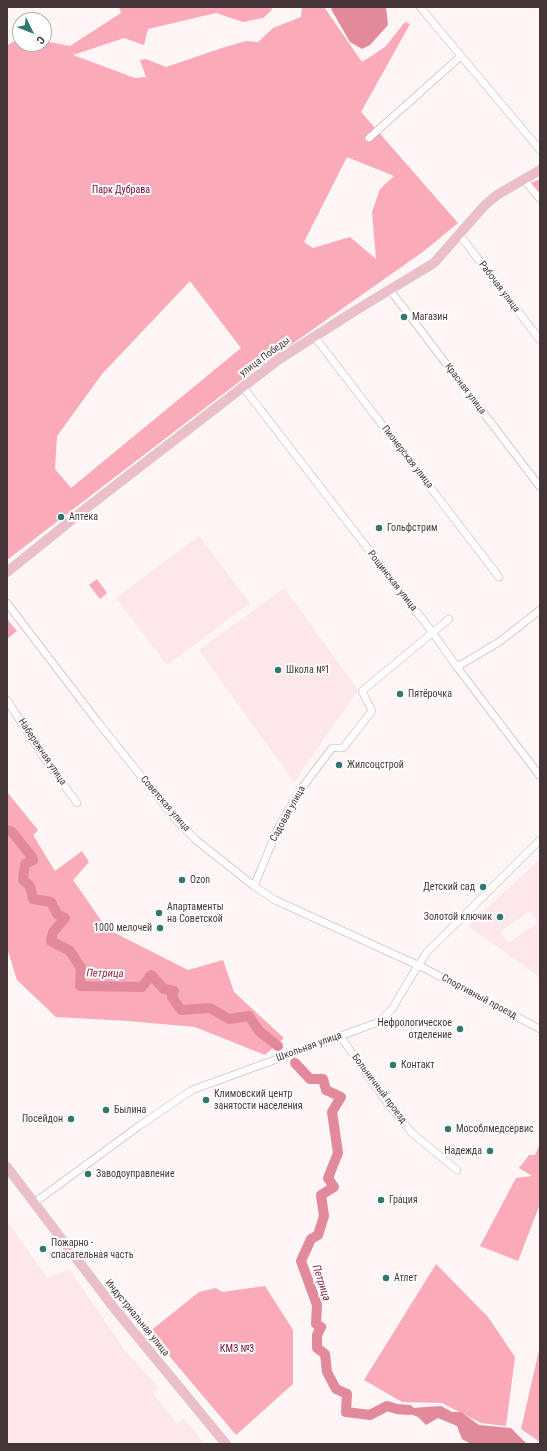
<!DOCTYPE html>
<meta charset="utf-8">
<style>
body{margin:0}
#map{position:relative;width:547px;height:1451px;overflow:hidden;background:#fef5f6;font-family:"Roboto Condensed",sans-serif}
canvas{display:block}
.frame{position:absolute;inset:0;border:8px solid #463538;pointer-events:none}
.north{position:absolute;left:12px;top:12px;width:40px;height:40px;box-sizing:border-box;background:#fff;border:1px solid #b5aeaf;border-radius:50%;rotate:133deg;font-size:11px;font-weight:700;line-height:16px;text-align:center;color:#463538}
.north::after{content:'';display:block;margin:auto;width:14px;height:18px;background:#317872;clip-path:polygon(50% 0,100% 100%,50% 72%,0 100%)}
</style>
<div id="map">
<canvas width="547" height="1451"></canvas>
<div class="frame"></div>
<div class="north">С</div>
</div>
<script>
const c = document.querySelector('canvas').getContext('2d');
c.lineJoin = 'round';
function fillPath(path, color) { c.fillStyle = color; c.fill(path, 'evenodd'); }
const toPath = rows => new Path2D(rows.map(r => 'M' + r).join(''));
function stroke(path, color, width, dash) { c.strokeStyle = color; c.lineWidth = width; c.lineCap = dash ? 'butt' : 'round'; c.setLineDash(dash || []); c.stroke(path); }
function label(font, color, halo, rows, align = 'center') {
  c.font = font + ' "Roboto Condensed",sans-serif'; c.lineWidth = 4; c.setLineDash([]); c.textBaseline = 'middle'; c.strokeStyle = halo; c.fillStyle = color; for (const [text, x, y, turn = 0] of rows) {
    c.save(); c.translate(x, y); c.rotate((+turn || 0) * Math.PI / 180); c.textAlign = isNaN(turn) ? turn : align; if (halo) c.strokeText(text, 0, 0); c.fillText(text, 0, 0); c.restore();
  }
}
fillPath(toPath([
 [199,536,250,603,167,665,116,598],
 [284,588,358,690,294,782,199,650],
 [540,859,540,977,468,926],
 [530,911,538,923,508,943,500,932],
 [7,1221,47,1278,69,1269,126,1352,159,1388,153,1394,177,1424,184,1419,205,1444,7,1444]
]), '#fde7ea');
fillPath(toPath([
 [119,7,271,7,272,10,263,18,243,22,216,13,148,29,144,45,124,38,73,55,135,78,146,77,140,60,146,59,166,67,222,48,246,41,258,42,273,28,301,17,302,7,324,7,362,62,385,47,405,22,410,24,361,112,458,223,424,251,248,375,7,560,7,45,20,39,20,44,44,44,44,41,70,46,121,13],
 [347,157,394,176,380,189,372,212,376,259,350,237,313,248,304,242],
 [190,281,241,348,71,488,55,469,57,436,102,374],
 [540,179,540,194,531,183],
 [97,579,107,593,100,599,89,585],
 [7,619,17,631,7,639],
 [7,792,38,830,33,835,55,871,82,851,89,862,73,880,107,929,188,970,223,960,234,992,284,1038,265,1055,195,1027,128,1021,56,1017,17,980,7,948],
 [540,1144,540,1204,518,1261,480,1246,516,1178,532,1176,519,1168,529,1155,535,1155],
 [436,1264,488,1317,515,1357,506,1426,481,1423,442,1403,402,1402,364,1380],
 [265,1286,293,1330,293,1384,236,1435,149,1332,199,1292,216,1288,222,1292],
 [540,1346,540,1442,521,1429]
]), '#fbaab9');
fillPath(toPath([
 [334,7,386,7,388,25,370,45,362,49,350,42,331,9],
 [441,1406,452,1412,461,1412,479,1425,511,1428,527,1444,471,1444,462,1439,457,1426,438,1418,426,1425,418,1417,397,1409]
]), '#e2899b');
stroke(toPath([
 [7,830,12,832,32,857,33,860,25,864,23,880,30,886,33,899,51,902,57,914,65,918,53,932,51,941,70,951,81,968,80,986,142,987,151,975,164,989,174,991,172,997,181,1010,210,1008,229,1019,249,1016,259,1031,278,1046],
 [295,1063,310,1079,323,1079,326,1090,341,1097,332,1112,338,1153,328,1178,334,1187,321,1195,324,1216,318,1235,311,1239,301,1261,317,1305,316,1324,321,1327,317,1335,317,1348,325,1354,327,1372,336,1389,347,1394,346,1412,370,1415,387,1406,397,1409,409,1410]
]), '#e2899b', 10);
const minor = toPath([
 [420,7,540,150],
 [369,138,461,56],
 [524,180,540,199],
 [459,234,540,340],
 [390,290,540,487],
 [314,336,499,577],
 [243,387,433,633,457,667,540,776],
 [7,603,97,721,177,821,196,840,254,886,275,900,424,968,540,1029],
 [457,667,499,642,540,610],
 [7,700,44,758,77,803],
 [254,886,279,826,301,789,332,748,343,748,372,711,362,691,449,619],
 [340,1036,385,1100,412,1133,457,1170],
 [34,1203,139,1126,192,1090,376,1023,382,1019,392,1009,414,972,427,952,540,840]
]);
const major = toPath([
 [7,572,89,506,278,360,353,312,434,263,484,206,497,195,540,170],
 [7,1167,114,1308,226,1444]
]);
stroke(minor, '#cfa5ac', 8);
stroke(major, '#d6d3d3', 10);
stroke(minor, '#fff', 7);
stroke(major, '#ecbfc8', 9);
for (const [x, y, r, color] of [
 [404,317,4,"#317872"],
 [61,517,4,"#317872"],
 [379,528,4,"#317872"],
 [278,670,4,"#317872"],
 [400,694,4,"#317872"],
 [339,765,4,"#317872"],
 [182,880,4,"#317872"],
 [483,887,4,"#317872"],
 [159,913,4,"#317872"],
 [500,917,4,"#317872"],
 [160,928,4,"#317872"],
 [460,1029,4,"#317872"],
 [393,1065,4,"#317872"],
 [206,1100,4,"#317872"],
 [106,1110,4,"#317872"],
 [71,1119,4,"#317872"],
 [448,1129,4,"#317872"],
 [490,1151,4,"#317872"],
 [88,1174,4,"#317872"],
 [381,1200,4,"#317872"],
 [43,1249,4,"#317872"],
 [386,1278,4,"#317872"]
]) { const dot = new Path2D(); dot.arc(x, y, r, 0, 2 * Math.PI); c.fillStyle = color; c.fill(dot); stroke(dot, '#fff', 1.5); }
label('10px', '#760932', '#fff', [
 ["Парк Дубрава",121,190],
 ["КМЗ №3",237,1349]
]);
label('10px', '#463538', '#fff', [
 ["Рабочая улица",499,287,53],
 ["улица Победы",265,357,-36],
 ["Красная улица",465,389,53],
 ["Пионерская улица",407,457,52],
 ["Рощинская улица",392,581,52],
 ["Набережная улица",42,752,56],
 ["Советская улица",165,804,49],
 ["Садовая улица",288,814,-61],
 ["Спортивный проезд",479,997,28],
 ["Школьная улица",309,1047,-20],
 ["Больничный проезд",379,1089,53],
 ["Индустриальная улица",137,1318,51]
]);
label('10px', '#463538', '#fff', [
 ["Магазин",412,317],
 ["Аптека",69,517],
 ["Гольфстрим",387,528],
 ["Школа №1",286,670],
 ["Пятёрочка",408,694],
 ["Жилсоцстрой",347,765],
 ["Ozon",190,880],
 ["Детский сад",475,887,"right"],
 ["Апартаменты",167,907],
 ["на Советской",167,919],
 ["Золотой ключик",492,917,"right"],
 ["1000 мелочей",152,928,"right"],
 ["Нефрологическое",452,1023,"right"],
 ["отделение",452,1035,"right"],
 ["Контакт",401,1065],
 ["Климовский центр",214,1094],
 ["занятости населения",214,1106],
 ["Былина",114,1110],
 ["Посейдон",63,1119,"right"],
 ["Мособлмедсервис",456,1129],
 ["Надежда",482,1151,"right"],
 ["Заводоуправление",96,1174],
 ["Грация",389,1200],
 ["Пожарно -",51,1243],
 ["спасательная часть",51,1255],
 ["Атлет",394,1278]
], 'left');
label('italic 11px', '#8f2846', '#fff', [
 ["Петрица",105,974,1],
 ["Петрица",321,1283,72]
]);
</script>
